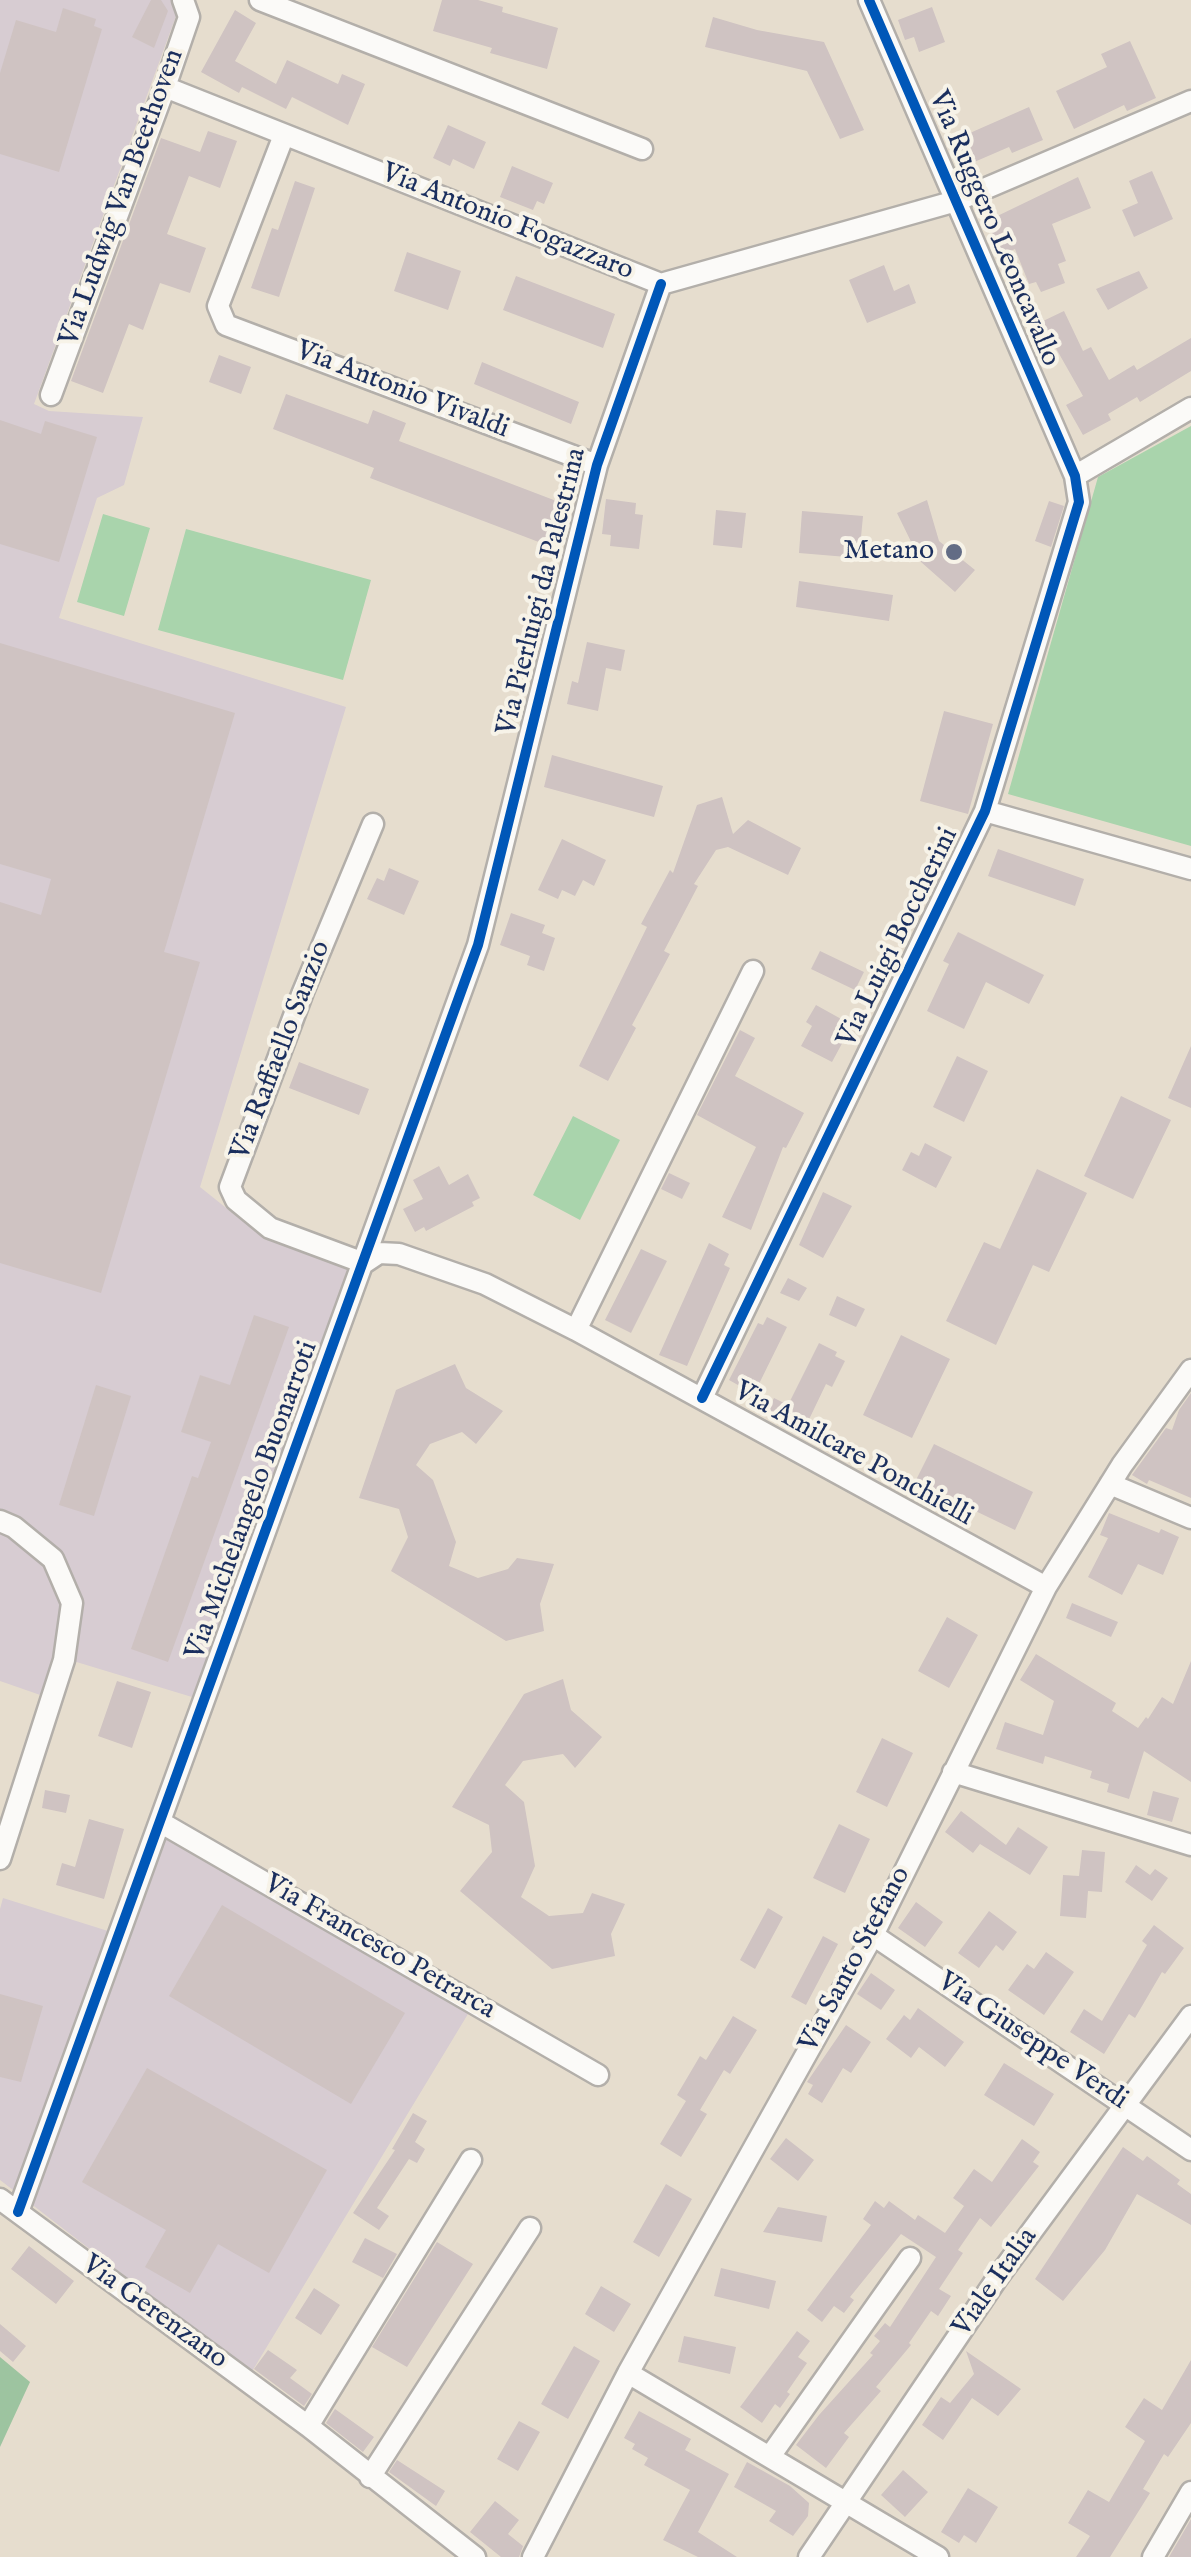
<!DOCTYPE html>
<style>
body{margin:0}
canvas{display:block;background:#e6ddce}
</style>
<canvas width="1191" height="2557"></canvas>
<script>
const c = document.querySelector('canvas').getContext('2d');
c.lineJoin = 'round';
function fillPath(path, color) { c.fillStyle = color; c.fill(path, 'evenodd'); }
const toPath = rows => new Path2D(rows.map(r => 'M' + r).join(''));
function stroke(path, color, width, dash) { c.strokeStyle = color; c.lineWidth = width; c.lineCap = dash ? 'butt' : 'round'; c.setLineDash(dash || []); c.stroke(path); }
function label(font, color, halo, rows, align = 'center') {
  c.font = font + ' "IM FELL English",serif'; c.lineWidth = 8; c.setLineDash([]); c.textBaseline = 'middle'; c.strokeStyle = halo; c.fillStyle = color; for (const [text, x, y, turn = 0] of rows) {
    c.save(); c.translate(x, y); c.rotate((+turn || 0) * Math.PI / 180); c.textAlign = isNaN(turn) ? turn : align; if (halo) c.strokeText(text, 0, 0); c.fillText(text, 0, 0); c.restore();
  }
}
fillPath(toPath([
 [0,0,174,0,179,8,34,404,49,411,143,417,124,485,97,498,59,618,346,707,200,1187,265,1239,354,1269,192,1697,60,1657,46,1697,0,1681],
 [146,1826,471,2009,251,2373,0,2180,0,1909,3,1898,108,1931]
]), '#d7ccd2');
fillPath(toPath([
 [1191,426,1191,846,1008,794,1098,477],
 [103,514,150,528,124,616,77,602],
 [186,529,371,580,343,680,158,630],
 [573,1116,620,1140,580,1220,533,1195]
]), '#a9d4ac');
fillPath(toPath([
 [0,2357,30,2382,0,2447]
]), '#9dc4a0');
fillPath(toPath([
 [151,0,161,0,168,11,154,48,132,37],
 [442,0,478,0,503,7,502,12,558,28,547,69,490,53,492,48,433,31],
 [932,7,945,42,919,52,914,37,905,40,898,20],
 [63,8,96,19,94,26,102,29,59,172,0,154,0,73,16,20,56,32],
 [235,10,256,23,235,61,276,84,287,60,338,84,342,74,365,84,348,125,292,97,286,109,242,87,239,93,201,72],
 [713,17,757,30,824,42,864,130,840,139,807,71,705,47],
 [1130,41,1156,98,1127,111,1124,105,1074,129,1056,91,1107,67,1101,54],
 [1029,107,1043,140,1012,153,1009,147,965,166,954,140],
 [448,125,486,142,474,169,453,159,450,166,433,158],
 [208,131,237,141,220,188,189,176,167,234,206,248,190,293,160,283,143,330,129,324,103,393,71,381,161,138,200,152],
 [512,166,553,183,544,204,537,201,533,210,500,197],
 [1152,171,1173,219,1134,237,1122,210,1138,203,1129,181],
 [1078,177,1091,208,1052,224,1066,261,1058,264,1065,283,1041,292,1036,282,1029,284,1015,249,1002,255,987,221],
 [295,181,315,188,279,297,251,288,272,228,278,230],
 [407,252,461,271,448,310,394,291],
 [884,265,894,291,909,284,916,303,867,323,849,280],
 [1139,271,1148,288,1108,310,1096,289],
 [516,276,615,314,603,348,503,310],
 [1064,311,1083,351,1091,347,1109,380,1134,365,1137,370,1191,338,1191,371,1140,402,1137,397,1108,414,1111,420,1083,435,1066,405,1083,396,1041,322],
 [219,355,251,367,241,394,209,382],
 [482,362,579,402,571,424,474,384],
 [286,394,368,424,373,410,406,423,399,441,559,502,544,544,370,478,374,468,273,429],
 [0,420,41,434,45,421,97,437,59,562,0,544],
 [606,499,636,503,635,514,643,515,639,549,610,546,611,535,602,534],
 [927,500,939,541,975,570,955,592,921,562,897,513],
 [1049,501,1064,506,1051,547,1035,541],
 [716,510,746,513,742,548,713,545],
 [802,511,863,516,859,558,799,553],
 [799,581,893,595,889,621,796,607],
 [587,642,625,650,621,671,606,668,598,711,567,704,572,681,578,683],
 [0,643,235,713,164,952,200,962,101,1293,0,1263,0,902,41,915,51,879,0,864],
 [944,711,993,724,968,814,920,801],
 [552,755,663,786,654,817,544,787],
 [722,797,733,834,748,820,801,848,788,875,728,847,716,850,694,884,698,886,664,951,670,954,632,1025,636,1028,608,1081,579,1066,647,927,641,924,670,870,673,873,697,805],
 [562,839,606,860,594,886,583,880,575,896,562,890,558,899,538,890],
 [998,849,1084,879,1075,906,988,876],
 [389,868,419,881,404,915,367,899,377,878,384,881],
 [511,913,545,925,542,933,555,938,544,971,527,965,530,956,500,945],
 [958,932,1044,975,1029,1004,986,982,964,1029,927,1011,949,964,943,961],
 [820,951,864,972,855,990,811,969],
 [816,1005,852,1025,832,1062,801,1046,812,1026,806,1022],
 [740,1030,755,1038,735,1076,804,1113,786,1148,783,1147,751,1230,722,1217,756,1147,697,1115],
 [1191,1046,1191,1108,1168,1098],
 [957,1056,988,1071,964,1122,933,1107],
 [299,1062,369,1089,359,1115,289,1088],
 [1121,1096,1171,1120,1133,1199,1084,1176],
 [925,1143,952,1157,936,1188,902,1170,911,1152,919,1156],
 [439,1166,449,1185,468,1174,480,1198,472,1202,474,1206,426,1231,424,1227,415,1232,403,1209,423,1199,413,1180],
 [1037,1169,1087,1193,1049,1272,1033,1265,996,1345,946,1321,984,1242,1000,1249],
 [669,1173,690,1183,682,1199,661,1189],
 [823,1192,852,1206,823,1258,799,1245],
 [709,1243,729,1254,724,1265,730,1268,687,1366,659,1355],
 [641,1249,667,1261,631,1333,605,1320],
 [788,1278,807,1288,799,1301,780,1293],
 [837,1296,865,1309,856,1327,829,1315],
 [254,1315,289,1327,168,1662,131,1649,192,1476,198,1478,211,1442,181,1432,200,1375,230,1385],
 [767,1317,787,1327,754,1394,729,1380,758,1323,763,1325],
 [901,1335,950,1359,912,1438,863,1415],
 [819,1343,837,1352,835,1356,845,1361,832,1387,826,1384,802,1434,779,1423,781,1419,767,1412,774,1398,788,1405],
 [455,1364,466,1388,503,1411,476,1444,462,1432,430,1444,416,1465,433,1480,456,1542,449,1566,478,1578,508,1569,517,1558,554,1564,540,1604,544,1631,506,1641,391,1571,408,1537,399,1509,359,1498,396,1390],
 [96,1385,131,1396,94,1516,59,1505],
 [1191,1393,1191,1498,1149,1480,1147,1484,1132,1475,1166,1428,1172,1430,1179,1410],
 [934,1444,1033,1492,1015,1530,915,1482],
 [1109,1513,1159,1533,1161,1529,1179,1537,1163,1575,1138,1564,1122,1595,1088,1577,1108,1538,1100,1535],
 [1072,1603,1118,1622,1111,1637,1066,1618],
 [947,1617,978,1635,949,1688,918,1671],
 [1036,1654,1116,1703,1112,1711,1138,1728,1146,1717,1148,1719,1162,1697,1173,1704,1191,1661,1191,1782,1144,1751,1129,1799,1107,1792,1109,1784,1090,1778,1092,1771,1045,1756,1043,1764,996,1749,1005,1722,1043,1735,1054,1701,1020,1680],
 [563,1679,571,1710,602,1737,575,1768,563,1754,523,1761,505,1785,524,1802,535,1866,521,1897,549,1916,583,1913,592,1893,625,1904,611,1934,615,1956,552,1969,460,1891,492,1852,489,1825,452,1807,524,1694],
 [117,1681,151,1692,132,1748,98,1736],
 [882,1738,913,1753,887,1807,856,1792],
 [45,1790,70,1795,66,1813,42,1808],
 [1153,1791,1179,1798,1172,1822,1147,1815],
 [961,1811,1006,1845,1018,1827,1048,1847,1030,1875,980,1844,973,1853,945,1832],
 [89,1819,124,1829,104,1899,56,1885,62,1863,75,1867],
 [839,1824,870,1839,845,1893,813,1878],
 [1082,1850,1105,1852,1102,1892,1088,1891,1086,1918,1060,1916,1063,1875,1079,1876],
 [1136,1865,1150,1875,1155,1869,1168,1878,1152,1901,1125,1882],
 [916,1902,943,1922,925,1947,898,1928],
 [222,1905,405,2013,351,2104,169,1996],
 [768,1908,783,1917,755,1969,740,1960],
 [989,1911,1017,1932,1003,1951,996,1945,979,1968,958,1953],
 [1154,1925,1184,1948,1165,1974,1162,1972,1135,2018,1129,2014,1104,2054,1070,2032,1084,2009,1102,2021,1147,1945,1142,1941],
 [823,1936,838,1944,806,2005,791,1997],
 [1046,1952,1074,1972,1044,2015,1008,1990,1027,1964,1034,1969],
 [871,1973,895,1990,881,2010,857,1994],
 [0,1994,43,2006,21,2082,0,2077],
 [918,2008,964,2042,945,2067,919,2047,911,2058,886,2039,904,2015,910,2020],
 [733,2016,757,2030,730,2074,724,2070,700,2110,707,2114,681,2157,660,2144,686,2101,677,2095,700,2056,706,2060],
 [846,2025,871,2042,851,2073,843,2068,822,2103,808,2094,813,2085,807,2082],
 [1004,2063,1054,2094,1034,2126,984,2095],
 [147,2068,327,2170,269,2273,218,2244,190,2293,145,2267,166,2230,82,2182],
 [413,2113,427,2121,415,2142,425,2149,417,2163,409,2159,377,2208,389,2216,379,2230,353,2213,395,2150,392,2149],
 [786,2138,814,2160,798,2181,770,2159],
 [1022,2139,1040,2152,1033,2162,1039,2166,991,2227,980,2218,958,2250,963,2253,939,2289,951,2296,938,2316,931,2311,909,2343,911,2345,876,2387,881,2391,844,2433,849,2437,826,2468,796,2445,819,2415,873,2355,870,2353,880,2341,874,2336,885,2323,890,2327,936,2257,901,2234,850,2297,854,2300,844,2313,834,2306,822,2322,807,2310,871,2225,863,2219,875,2201,884,2208,889,2201,915,2220,918,2215,945,2233,964,2206,953,2198,974,2169,992,2182],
 [1123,2147,1143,2161,1147,2156,1180,2180,1177,2184,1191,2194,1191,2225,1137,2194,1105,2250,1063,2301,1035,2279],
 [666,2184,692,2199,659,2257,633,2242],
 [778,2207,827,2216,822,2242,763,2232],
 [365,2238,397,2254,383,2278,352,2262],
 [437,2242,473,2264,407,2367,372,2347],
 [29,2246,74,2281,56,2304,11,2269],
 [721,2268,776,2281,769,2309,714,2296],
 [601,2286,631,2304,614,2332,585,2314],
 [314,2288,340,2305,321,2335,295,2318],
 [0,2324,26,2346,13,2362,0,2351],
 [797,2331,810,2341,798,2357,807,2363,787,2392,790,2394,780,2408,775,2404,762,2423,740,2407],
 [684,2336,736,2347,730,2374,678,2362],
 [574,2346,600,2361,568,2419,541,2404],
 [268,2350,297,2370,290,2378,312,2394,304,2406,254,2369],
 [966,2351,1021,2389,998,2416,972,2398,943,2440,922,2425,941,2397,950,2403,974,2374],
 [1191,2360,1191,2423,1168,2457,1164,2454,1143,2489,1150,2493,1110,2557,1076,2557,1090,2536,1068,2523,1088,2490,1109,2502,1145,2441,1125,2427,1144,2398,1162,2410],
 [335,2409,374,2437,363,2452,326,2423],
 [639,2411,691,2439,685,2450,729,2474,698,2532,737,2557,698,2557,663,2540,690,2490,644,2465,648,2458,632,2449,635,2444,624,2438],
 [519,2421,540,2432,518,2471,497,2459],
 [397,2460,445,2491,436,2506,389,2472],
 [747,2462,790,2486,809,2503,808,2516,793,2536,769,2521,776,2511,734,2487],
 [903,2470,928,2492,905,2517,881,2495],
 [968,2488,998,2507,976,2543,964,2535,959,2543,941,2532],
 [495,2501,519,2520,508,2534,523,2546,519,2557,501,2557,470,2532],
 [1191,2519,1191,2557,1169,2557]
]), '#cfc3c2');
const street = toPath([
 [260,0,642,149],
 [165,87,661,284,956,201,1191,101],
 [284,135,218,306,226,325,597,465],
 [51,395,165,87,189,17,183,0],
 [1075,476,1191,408],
 [985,811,1191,869],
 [373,824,303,992,230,1187,236,1200,270,1228,364,1263,379,1253,399,1254,485,1284,576,1330,1046,1587],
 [576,1330,753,971],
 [702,1398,985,811,1079,502,1075,476,869,0],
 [1110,1484,1191,1518],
 [0,1521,14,1527,53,1559,72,1603,64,1660,0,1859],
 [953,1772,1191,1845],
 [160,1822,598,2075],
 [873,1935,1191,2150],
 [0,2199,308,2426,475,2557],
 [18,2212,478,945,597,465,661,284],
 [628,2373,938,2557],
 [308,2426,471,2160],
 [771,2455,910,2258],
 [370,2477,530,2228],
 [533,2557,628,2373,873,1935,1046,1587,1122,1465,1191,1370],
 [809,2557,998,2277,1191,2016],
 [1153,2557,1191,2492]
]);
stroke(street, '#b3afaa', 25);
stroke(street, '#fbfaf8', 20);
stroke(toPath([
 [702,1398,985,811,1079,502,1075,476,869,0],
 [18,2212,478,945,597,465,661,284]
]), '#0057b8', 10);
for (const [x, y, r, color] of [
 [954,552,10,"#626c85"]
]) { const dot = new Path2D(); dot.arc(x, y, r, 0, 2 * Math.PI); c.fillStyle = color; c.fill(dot); stroke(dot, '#f7f3e8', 4); }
label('28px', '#1b2f5e', '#f7f3e8', [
 ["Via Ludwig Van Beethoven",123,198,-70],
 ["Via Antonio Fogazzaro",507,223,22],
 ["Via Ruggero Leoncavallo",993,229,67],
 ["Via Antonio Vivaldi",402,391,21],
 ["Via Pierluigi da Palestrina",543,592,-76],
 ["Via Luigi Boccherini",899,938,-64],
 ["Via Raffaello Sanzio",282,1051,-69],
 ["Via Amilcare Ponchielli",853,1455,29],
 ["Via Michelangelo Buonarroti",253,1501,-70],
 ["Via Francesco Petrarca",379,1948,30],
 ["Via Santo Stefano",856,1960,-62],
 ["Via Giuseppe Verdi",1032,2042,34],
 ["Viale Italia",996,2283,-55],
 ["Via Gerenzano",154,2313,36]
]);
label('28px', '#1b2f5e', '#f7f3e8', [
 ["Metano",934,552]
], 'right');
</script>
